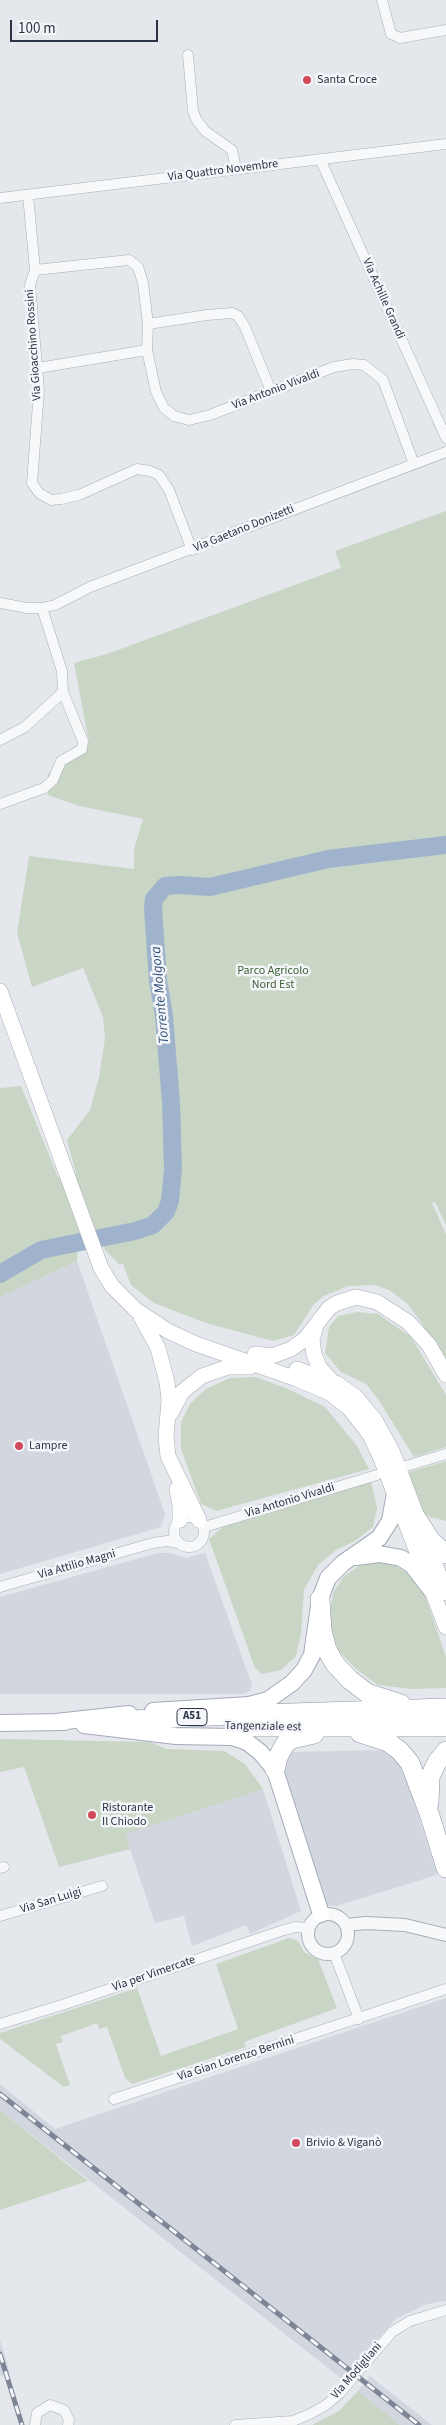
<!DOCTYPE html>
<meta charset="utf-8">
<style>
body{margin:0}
#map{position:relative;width:446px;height:2425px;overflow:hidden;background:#e4e7ec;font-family:"Source Sans 3",sans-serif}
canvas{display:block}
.scale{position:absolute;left:10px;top:20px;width:148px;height:22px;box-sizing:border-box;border:2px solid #2b3445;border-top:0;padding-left:6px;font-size:15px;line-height:18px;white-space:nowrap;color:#2b3445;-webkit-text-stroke:4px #f4f6f9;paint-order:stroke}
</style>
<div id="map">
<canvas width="446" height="2425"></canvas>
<div class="scale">100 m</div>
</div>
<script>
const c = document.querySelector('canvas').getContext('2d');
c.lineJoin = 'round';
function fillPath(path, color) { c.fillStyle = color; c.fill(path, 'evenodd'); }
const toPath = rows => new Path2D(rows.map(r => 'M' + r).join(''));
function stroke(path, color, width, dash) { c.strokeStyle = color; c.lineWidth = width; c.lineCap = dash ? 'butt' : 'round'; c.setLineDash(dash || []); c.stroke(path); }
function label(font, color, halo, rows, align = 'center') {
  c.font = font + ' "Source Sans 3",sans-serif'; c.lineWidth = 5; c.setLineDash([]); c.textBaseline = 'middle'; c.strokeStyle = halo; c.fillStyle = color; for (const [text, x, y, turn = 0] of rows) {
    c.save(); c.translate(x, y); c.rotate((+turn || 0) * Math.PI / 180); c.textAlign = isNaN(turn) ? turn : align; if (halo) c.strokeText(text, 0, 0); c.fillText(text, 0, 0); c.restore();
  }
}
fillPath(toPath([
 [77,1261,165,1514,161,1527,0,1574,0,1297],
 [158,1553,169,1553,186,1558,205,1553,252,1685,250,1691,244,1694,0,1694,0,1597],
 [386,1750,403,1766,437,1875,336,1906,325,1905,282,1766,291,1752],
 [263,1789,301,1911,250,1934,246,1925,192,1946,184,1916,155,1923,125,1834],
 [446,1998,446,2301,427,2304,396,2319,342,2379,0,2110,0,2084,55,2129],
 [0,2340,10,2373,0,2376],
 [370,2376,432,2425,400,2425,358,2391]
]), '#d2d6de');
fillPath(toPath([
 [446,511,446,1225,435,1202,432,1203,446,1234,446,1358,408,1304,389,1290,375,1285,348,1286,324,1296,314,1304,294,1335,273,1341,206,1323,154,1303,131,1285,123,1264,119,1264,105,1250,102,1241,78,1242,77,1261,0,1297,0,1088,21,1086,58,1177,76,1173,67,1140,90,1110,99,1077,105,1038,103,1017,83,968,32,987,17,933,29,856,134,869,134,849,143,819,79,806,48,795,48,774,89,742,74,663,107,654,341,568,335,551],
 [357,1312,378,1314,411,1337,446,1395,446,1447,414,1457,378,1399,366,1384,341,1372,325,1353,329,1327,338,1316],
 [256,1377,288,1389,325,1407,357,1446,369,1469,216,1511,201,1504,181,1449,181,1422,190,1404,206,1389,230,1378],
 [446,1461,446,1521,430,1517,419,1511,409,1472],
 [371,1481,377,1508,373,1527,355,1541,336,1550,318,1565,304,1590,301,1634,296,1656,281,1670,262,1674,255,1668,209,1539,223,1527],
 [383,1559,420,1580,446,1657,446,1688,412,1689,378,1685,356,1669,338,1650,329,1621,333,1593,344,1576,362,1564],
 [0,1739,150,1742,167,1749,224,1751,245,1764,263,1789,126,1834,130,1849,59,1867,24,1767,0,1772],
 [289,1938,298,1941,304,1952,318,1959,337,2008,244,2042,246,2047,132,2084,125,2078,107,2027,99,2029,97,2023,61,2036,63,2042,56,2044,70,2085,64,2087,0,2039,0,2033,137,1988,161,2056,238,2029,216,1964],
 [0,2110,88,2181,0,2210],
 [358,2391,400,2425,312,2425,339,2411]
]), '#c9d6c5');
stroke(toPath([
 [0,1274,41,1250,135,1231,153,1225,166,1212,170,1201,173,1169,171,1103,164,1016,158,980,153,909,154,899,165,886,180,885,210,887,328,859,446,845]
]), '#9fb4cc', 18);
const minor = toPath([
 [382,0,391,34,400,38,446,30],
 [188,55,193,111,196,119,205,131,232,150,236,169],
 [320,159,446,438],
 [28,195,35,270,30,285,39,390,32,483,39,493,51,500,61,499,79,495,137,469,150,471,159,475,169,490,192,550],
 [0,198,446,144],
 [35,270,129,260,138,267,143,283,148,324,207,315,232,313,238,316,245,327,271,391],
 [148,324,147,350,156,392,164,408,174,416,189,420,210,415,334,367,353,364,364,365,383,380,414,464],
 [38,368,147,350],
 [0,603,27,608,42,608,55,605,90,587,446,452],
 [0,740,25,727,63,692],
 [0,804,44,788,53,780,61,761,82,749,83,741,63,692,62,671,42,608],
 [406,1466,446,1454],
 '174 1532a15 15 0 1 1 30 0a15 15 0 1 1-30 0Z',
 [204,1527,377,1475],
 [0,1587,153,1543,167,1541,178,1543],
 [0,1868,4,1867],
 [0,1916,102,1886],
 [334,1953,359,2019],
 [0,2024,65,2004,281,1931,295,1927,308,1928],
 [114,2099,446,1989],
 [35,2425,37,2413,50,2405,64,2410,69,2420,68,2425],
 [235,2425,293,2421,310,2414,326,2405,340,2393,392,2332,410,2321,446,2310]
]);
const tertiary = toPath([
 '308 1934a20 20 0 1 1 40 0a20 20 0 1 1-40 0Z',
 [346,1925,366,1923,405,1925,446,1935]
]);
const secondary = toPath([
 [0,991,101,1268,112,1286,136,1310,168,1331,196,1344,297,1379,330,1393,349,1408,370,1435,380,1456,446,1627],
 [141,1317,158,1348,167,1382,169,1400,166,1437,168,1456,199,1520],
 [316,1325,312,1340,314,1354,319,1367,331,1380],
 [255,1354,272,1356,291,1349,305,1339,329,1308,337,1303,356,1297,377,1302,408,1322,429,1345,446,1375],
 [297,1369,336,1383,356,1397,375,1420,392,1451,446,1593],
 [171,1413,182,1392,202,1376,228,1367,250,1367],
 [177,1489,180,1505,180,1520]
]);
const primary = toPath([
 [356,1557,379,1554,401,1558,412,1565,432,1591],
 [153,1711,249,1705,268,1700,292,1683,304,1670,312,1655,320,1599,328,1578,343,1563,379,1538,390,1521,395,1493],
 [56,1722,129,1714],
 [0,1723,65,1722],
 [84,1725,176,1736,232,1737,247,1742,260,1752,275,1770,321,1914]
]);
const motorway = toPath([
 [417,1519,431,1541,446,1554],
 [320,1599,322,1631,327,1650,335,1664,350,1680,367,1693,401,1704],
 [114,1721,230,1715,446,1708],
 [235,1727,446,1727],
 [360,1733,388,1742,400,1751,410,1763,430,1816,446,1868],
 [275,1770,278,1757,285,1744,292,1739,314,1734],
 [429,1803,430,1777,437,1762,446,1751]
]);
stroke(minor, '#a9aeb7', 11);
stroke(tertiary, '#a9aeb7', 14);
stroke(secondary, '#a9aeb7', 16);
stroke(primary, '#a3abb8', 18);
stroke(motorway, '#8b94a3', 20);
stroke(minor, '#f7f8fa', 10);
stroke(tertiary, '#f7f8fa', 12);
stroke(secondary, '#fff', 15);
stroke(primary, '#fff', 16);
stroke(motorway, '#fff', 19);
const rail = toPath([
 [0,2094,419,2425],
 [0,2354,22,2425]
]);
stroke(rail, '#7d8696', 5);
stroke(rail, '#f4f6f9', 3, [9]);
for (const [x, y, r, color] of [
 [307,80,5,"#d1495b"],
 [19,1446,5,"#d1495b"],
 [92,1815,5,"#d1495b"],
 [296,2143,5,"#d1495b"]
]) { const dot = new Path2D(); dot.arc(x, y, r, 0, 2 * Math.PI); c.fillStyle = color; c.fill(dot); stroke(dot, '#f4f6f9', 2); }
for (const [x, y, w] of [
 [192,1717,30]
]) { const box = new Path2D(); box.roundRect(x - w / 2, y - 8.5, w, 17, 4); c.fillStyle = '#f4f6f9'; c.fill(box); stroke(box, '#2b3445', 1); }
label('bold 11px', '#2b3445', null, [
 ["A51",192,1717]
]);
label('12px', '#2b3445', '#f4f6f9', [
 ["Santa Croce",317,80],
 ["Lampre",29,1446],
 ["Ristorante",102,1808],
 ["Il Chiodo",102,1822],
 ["Brivio & Viganò",306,2143]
], 'left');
label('12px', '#2b3445', '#f4f6f9', [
 ["Via Quattro Novembre",223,171,-7],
 ["Via Achille Grandi",383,299,66],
 ["Via Gioacchino Rossini",34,345,-94],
 ["Via Antonio Vivaldi",276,390,-21],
 ["Via Gaetano Donizetti",244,529,-22],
 ["Via Antonio Vivaldi",290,1501,-17],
 ["Via Attilio Magni",77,1565,-16],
 ["Tangenziale est",263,1727,1],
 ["Via San Luigi",51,1901,-17],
 ["Via per Vimercate",154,1974,-19],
 ["Via Gian Lorenzo Bernini",236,2059,-18],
 ["Via Modigliani",357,2371,-49]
]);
label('12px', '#3f6138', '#f4f6f9', [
 ["Parco Agricolo",273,971],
 ["Nord Est",273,985]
]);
label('italic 14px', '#34527a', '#f4f6f9', [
 ["Torrente Molgora",161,995,-95]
]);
</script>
